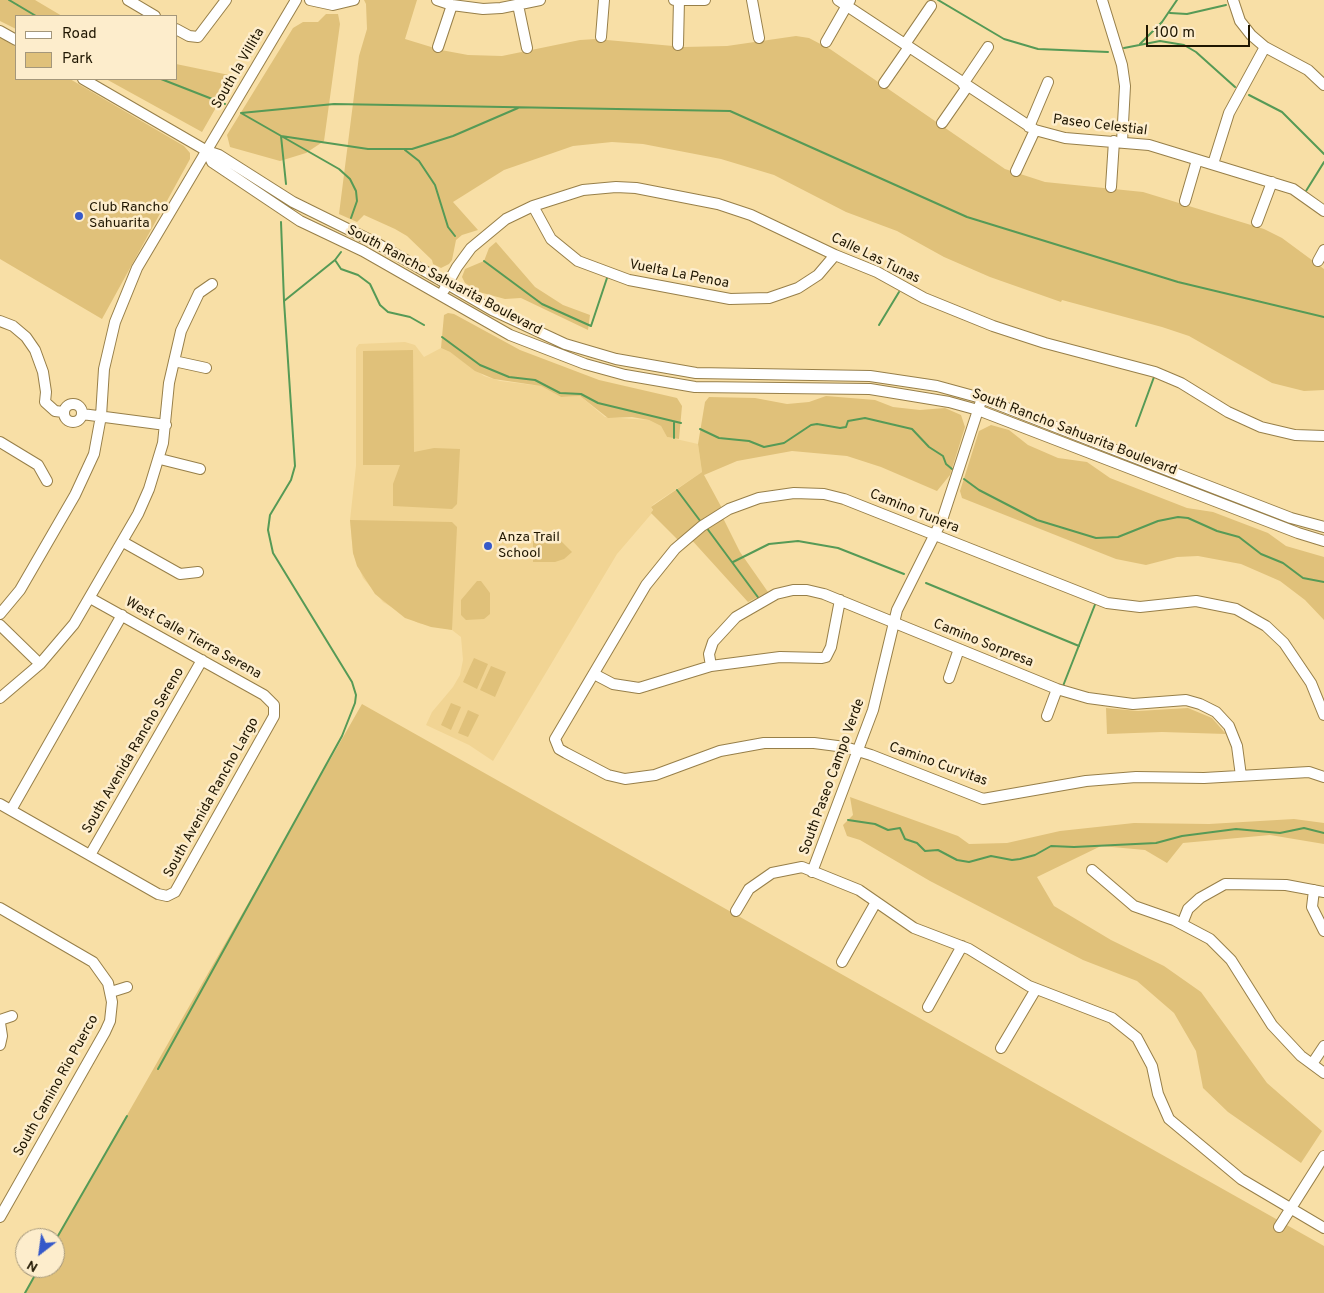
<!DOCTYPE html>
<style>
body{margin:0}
#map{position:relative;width:1324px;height:1293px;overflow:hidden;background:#f8dfa6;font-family:Overpass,sans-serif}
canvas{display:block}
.legend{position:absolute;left:15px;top:15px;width:162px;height:65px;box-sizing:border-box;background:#fdedcc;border:1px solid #a4977b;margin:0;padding:6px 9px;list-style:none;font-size:15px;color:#1f1601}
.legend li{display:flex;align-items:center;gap:10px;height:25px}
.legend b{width:25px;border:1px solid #a4977b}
.north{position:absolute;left:15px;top:1228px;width:50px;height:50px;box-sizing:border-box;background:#fdedcc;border:1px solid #a4977b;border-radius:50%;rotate:210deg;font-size:14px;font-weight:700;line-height:20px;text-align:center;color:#1f1601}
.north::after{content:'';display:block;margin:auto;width:18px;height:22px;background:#3659c9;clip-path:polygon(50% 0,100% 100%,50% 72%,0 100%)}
.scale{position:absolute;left:1146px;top:25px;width:104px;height:22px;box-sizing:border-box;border:2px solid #1f1601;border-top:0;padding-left:6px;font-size:15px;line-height:18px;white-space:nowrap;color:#1f1601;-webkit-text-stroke:4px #fdedcc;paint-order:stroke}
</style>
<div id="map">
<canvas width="1324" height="1293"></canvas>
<ul class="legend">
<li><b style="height:6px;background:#fff"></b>Road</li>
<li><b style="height:14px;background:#e0c17a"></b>Park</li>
</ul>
<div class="north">N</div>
<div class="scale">100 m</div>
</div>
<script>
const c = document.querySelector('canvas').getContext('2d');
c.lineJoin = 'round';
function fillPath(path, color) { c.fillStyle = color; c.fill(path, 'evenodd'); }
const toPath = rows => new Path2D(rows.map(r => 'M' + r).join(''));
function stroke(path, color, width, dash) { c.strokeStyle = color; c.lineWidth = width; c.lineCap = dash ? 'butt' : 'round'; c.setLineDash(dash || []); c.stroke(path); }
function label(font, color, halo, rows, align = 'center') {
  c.font = font + ' Overpass,sans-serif'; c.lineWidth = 5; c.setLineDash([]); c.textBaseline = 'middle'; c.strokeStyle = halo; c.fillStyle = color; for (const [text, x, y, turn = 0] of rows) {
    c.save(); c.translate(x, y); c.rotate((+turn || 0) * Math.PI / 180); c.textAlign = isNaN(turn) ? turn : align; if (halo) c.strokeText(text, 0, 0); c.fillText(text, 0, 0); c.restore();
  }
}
fillPath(toPath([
 [405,342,415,345,424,357,441,348,450,352,484,376,500,381,541,386,561,397,580,396,605,417,649,420,661,426,667,437,698,444,702,472,654,504,651,507,653,512,617,554,493,761,469,745,426,725,432,712,453,687,460,675,463,660,461,637,452,630,418,623,383,602,363,578,353,553,350,520,356,466,356,348,359,344]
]), '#f1d493');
fillPath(toPath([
 [0,0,35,0,62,16,16,16,16,29,0,21],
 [364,0,417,0,405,39,441,50,468,55,502,56,580,40,596,39,684,47,727,46,796,36,809,38,830,49,1005,169,1045,182,1143,192,1264,229,1282,238,1324,269,1324,390,1304,391,1272,383,1189,336,1162,327,1062,300,1061,302,990,277,944,257,897,231,846,212,774,175,721,159,643,144,612,142,573,146,504,170,453,202,478,230,462,235,456,240,452,260,449,264,441,268,433,264,432,260,407,236,395,229,364,215,357,222,339,214,359,56,367,29,366,4],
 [326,14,338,14,340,24,324,141,306,153,280,161,230,147,227,135,293,28,303,22,318,22],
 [0,37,16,47,16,79,70,79,184,146,190,153,190,159,102,319,0,259],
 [176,64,234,76,202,132,106,79,176,79],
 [496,242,535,287,563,305,590,315,588,330,521,298,505,299,479,292,465,283,462,277,465,269,484,261,489,248],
 [448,313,454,314,520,350,599,380,677,398,682,406,679,439,667,437,661,426,649,420,632,417,608,418,580,396,561,397,541,386,494,379,475,371,450,352,441,348,444,315],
 [413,350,414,452,434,448,460,449,457,504,452,509,393,506,393,484,400,465,363,465,363,351],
 [826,396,875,400,893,407,920,410,945,408,961,415,965,427,950,475,937,491,881,467,847,456,792,451,737,461,704,475,724,512,721,514,740,552,768,592,748,602,689,537,681,543,651,513,653,510,651,507,702,472,698,444,705,402,709,397,755,398,787,404,809,402],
 [991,425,1009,430,1028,445,1058,458,1087,462,1110,478,1187,508,1213,512,1268,533,1286,546,1324,557,1324,620,1305,600,1280,581,1241,564,1198,556,1177,557,1146,565,1116,559,962,498,960,491,979,431],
 [350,520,452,522,457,527,452,630,431,627,405,618,375,594,357,566,353,553],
 [553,533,572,552,564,559,555,562,533,562,533,541,545,541],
 [477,581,481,581,490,593,490,614,484,619,466,620,461,615,461,600],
 [474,658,488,664,477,689,463,682],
 [491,666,506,672,495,697,480,690],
 [451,703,461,707,451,730,441,725],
 [362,704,1324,1246,1324,1293,25,1293,39,1268,55,1268,55,1241],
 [1106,708,1138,711,1188,708,1212,718,1226,734,1162,732,1107,734],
 [468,710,479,715,468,737,458,733],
 [850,797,958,836,969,844,1007,843,1060,831,1134,823,1209,824,1294,819,1324,823,1324,844,1270,835,1183,843,1167,863,1145,850,1101,846,1037,877,1054,906,1111,940,1164,966,1201,992,1267,1083,1322,1131,1301,1163,1228,1112,1203,1088,1196,1051,1174,1013,1137,981,1083,960,930,881,860,840,847,836,843,825,853,815]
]), '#e0c17a');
stroke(toPath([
 [9,0,36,16],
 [938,0,1004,39,1038,49,1108,52],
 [1170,13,1187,14,1226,5],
 [1140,44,1162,22,1177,0],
 [1124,48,1160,41,1184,45,1196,52,1235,87],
 [161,79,225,104],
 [1249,95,1282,112,1324,154],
 [241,113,334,104,730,111,967,217,1178,282,1324,317],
 [241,113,339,169,350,179,356,191,357,201,351,218],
 [405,150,419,161,435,185,448,227,455,236],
 [286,184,281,136,368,149,412,149,453,136,518,108],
 [1306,191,1324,162],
 [281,222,284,301],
 [335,260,341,269,358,275,370,284,380,305,388,312,410,317,424,325],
 [484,261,542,304,591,326,607,278],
 [879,325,899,292],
 [442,337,480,365,509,377,535,380,560,393,581,394,598,403,681,423],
 [674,423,674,438],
 [1136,426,1154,377],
 [700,429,719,438,749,441,764,447,784,443,811,425,817,424,840,428,846,427,848,421,865,418,912,429,929,447,943,456,946,464,952,469],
 [964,479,979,490,1037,520,1096,538,1118,537,1158,521,1178,517,1188,518,1217,531,1239,537,1261,554,1283,563,1303,578,1324,582],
 [677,490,701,522],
 [706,527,760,600],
 [733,562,769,544,798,541,838,548,904,574],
 [926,583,1079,646],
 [1063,686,1096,602],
 [848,820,875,824,888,830,900,828,905,839,917,843,925,851,938,850,957,860,969,862,991,856,1012,860,1020,859,1035,855,1051,846,1074,847,1156,843,1182,836,1236,829,1280,833,1304,828,1324,833],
 [158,1069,342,736,355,703,356,695,352,682,273,553,268,530,270,515,291,480,295,466,284,301,335,260,341,252],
 [55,1241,127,1116],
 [25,1293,39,1268]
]), '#569a56', 2);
const minor = toPath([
 [128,0,155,16],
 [310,0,333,5,354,0],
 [437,0,452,5,483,9,501,8,540,0],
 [674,0,705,0],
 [752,0,759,38],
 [838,0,1035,130,1065,138,1149,145,1293,189,1324,211],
 [1102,0,1122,65,1125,86,1122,142],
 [1233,0,1240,21,1251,35,1265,47,1308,70,1324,85],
 [518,5,527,48],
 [176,29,189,36,198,37,226,0],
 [0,31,16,40],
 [601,37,604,0],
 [826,42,850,0],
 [905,44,931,6],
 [678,45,679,0],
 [438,47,452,5],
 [83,79,207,151,219,155,293,202,378,244,492,310,565,344,616,359,696,373,870,376,937,386,981,398,1291,518,1324,527],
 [884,83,909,47],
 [963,84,988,47],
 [942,123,967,87],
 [1029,127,1048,82],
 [207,151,212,162,300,221,363,251,510,335,585,364,625,375,695,387,870,389,949,402,978,410,1298,533,1324,541],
 [1213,164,1229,113,1265,47],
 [1016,171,1035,130],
 [1111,187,1114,141],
 [1185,201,1197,160],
 [533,206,551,239,578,261,629,280,730,299,769,298,798,288,818,275,835,255],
 [1257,222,1272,182],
 [1318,261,1324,250],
 [444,290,457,267,471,248,506,219,533,206,583,190,616,187,636,188,718,204,751,215,835,255,877,272,924,298,993,326,1045,343,1155,372,1181,383,1228,412,1261,427,1295,435,1324,436],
 [0,321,13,326,26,337,35,350,43,372,46,392,45,402,55,411,63,412],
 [174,361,206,368],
 '64 413a9 9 0 1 1 18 0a9 9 0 1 1-18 0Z',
 [82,414,166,425],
 [0,442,38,465,47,481],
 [160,459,200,469],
 [123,542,180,574,198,572],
 [0,614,20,590,75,495,94,454,101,416,104,369,115,322,137,268,296,0],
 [0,625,40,664],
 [711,666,709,654,713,642,736,617,776,594,793,590,807,590,824,594,1057,689,1088,698,1133,704,1186,700,1200,704,1216,712,1229,726,1237,746,1241,776],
 [594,674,613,684,639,688,711,666,780,657,822,658,826,657,831,647,840,600],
 [949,678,959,649],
 [0,698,40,664,74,624,138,514,149,489,163,443,169,383,181,331,199,293,212,284],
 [1324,715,1311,683,1284,643,1266,626,1236,609,1196,601,1140,607,1107,603,844,499,824,494,794,493,759,498,729,509,702,526,675,549,646,585,555,739,559,749,566,753,608,775,625,779,655,775,720,751,764,743,814,743,845,747,871,755,983,799,1086,781,1136,777,1204,778,1309,772,1324,777],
 [1047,716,1057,689],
 [0,804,158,894,167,896,175,892,274,716,274,705,264,695,90,598],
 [11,810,122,615],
 [90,855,202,660],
 [1092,870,1134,906,1174,920,1210,939,1231,960,1272,1025,1301,1056,1324,1073],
 [812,872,873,710,897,610,942,520,980,404],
 [1314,890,1312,907,1324,931],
 [0,908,93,962,108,983,112,1002,110,1021,105,1032,0,1217],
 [736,911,749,889,772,873,802,867,859,890,914,928,969,949,1029,986,1112,1018,1137,1038,1152,1066,1158,1094,1169,1119,1241,1179,1324,1228],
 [1182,924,1188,909,1200,898,1225,884,1286,885,1324,892],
 [842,962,876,902],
 [111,992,127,987],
 [928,1007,962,946],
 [0,1020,12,1016],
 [0,1023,2,1036,0,1045],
 [1001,1048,1036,989],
 [1312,1064,1324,1046],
 [1279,1227,1324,1156]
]);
stroke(minor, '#977f49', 12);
stroke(minor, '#fff', 10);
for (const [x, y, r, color] of [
 [79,216,5,"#3659c9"],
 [488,546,5,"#3659c9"]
]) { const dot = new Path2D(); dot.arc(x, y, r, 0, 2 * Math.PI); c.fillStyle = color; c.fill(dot); stroke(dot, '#fdedcc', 2); }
label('14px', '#1f1601', '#fdedcc', [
 ["South la Villita",239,69,-60],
 ["Paseo Celestial",1100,126,7],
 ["Calle Las Tunas",875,259,26],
 ["Vuelta La Penoa",679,275,11],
 ["South Rancho Sahuarita Boulevard",444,281,28],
 ["South Rancho Sahuarita Boulevard",1074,433,21],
 ["Camino Tunera",914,512,22],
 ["West Calle Tierra Serena",193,639,29],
 ["Camino Sorpresa",983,644,22],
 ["South Avenida Rancho Sereno",134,751,-60],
 ["Camino Curvitas",938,765,20],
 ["South Paseo Campo Verde",833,777,-70],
 ["South Avenida Rancho Largo",212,798,-61],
 ["South Camino Rio Puerco",57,1086,-61]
]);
label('14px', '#1f1601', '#fdedcc', [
 ["Club Rancho",89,208],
 ["Sahuarita",89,224],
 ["Anza Trail",498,538],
 ["School",498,554]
], 'left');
</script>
